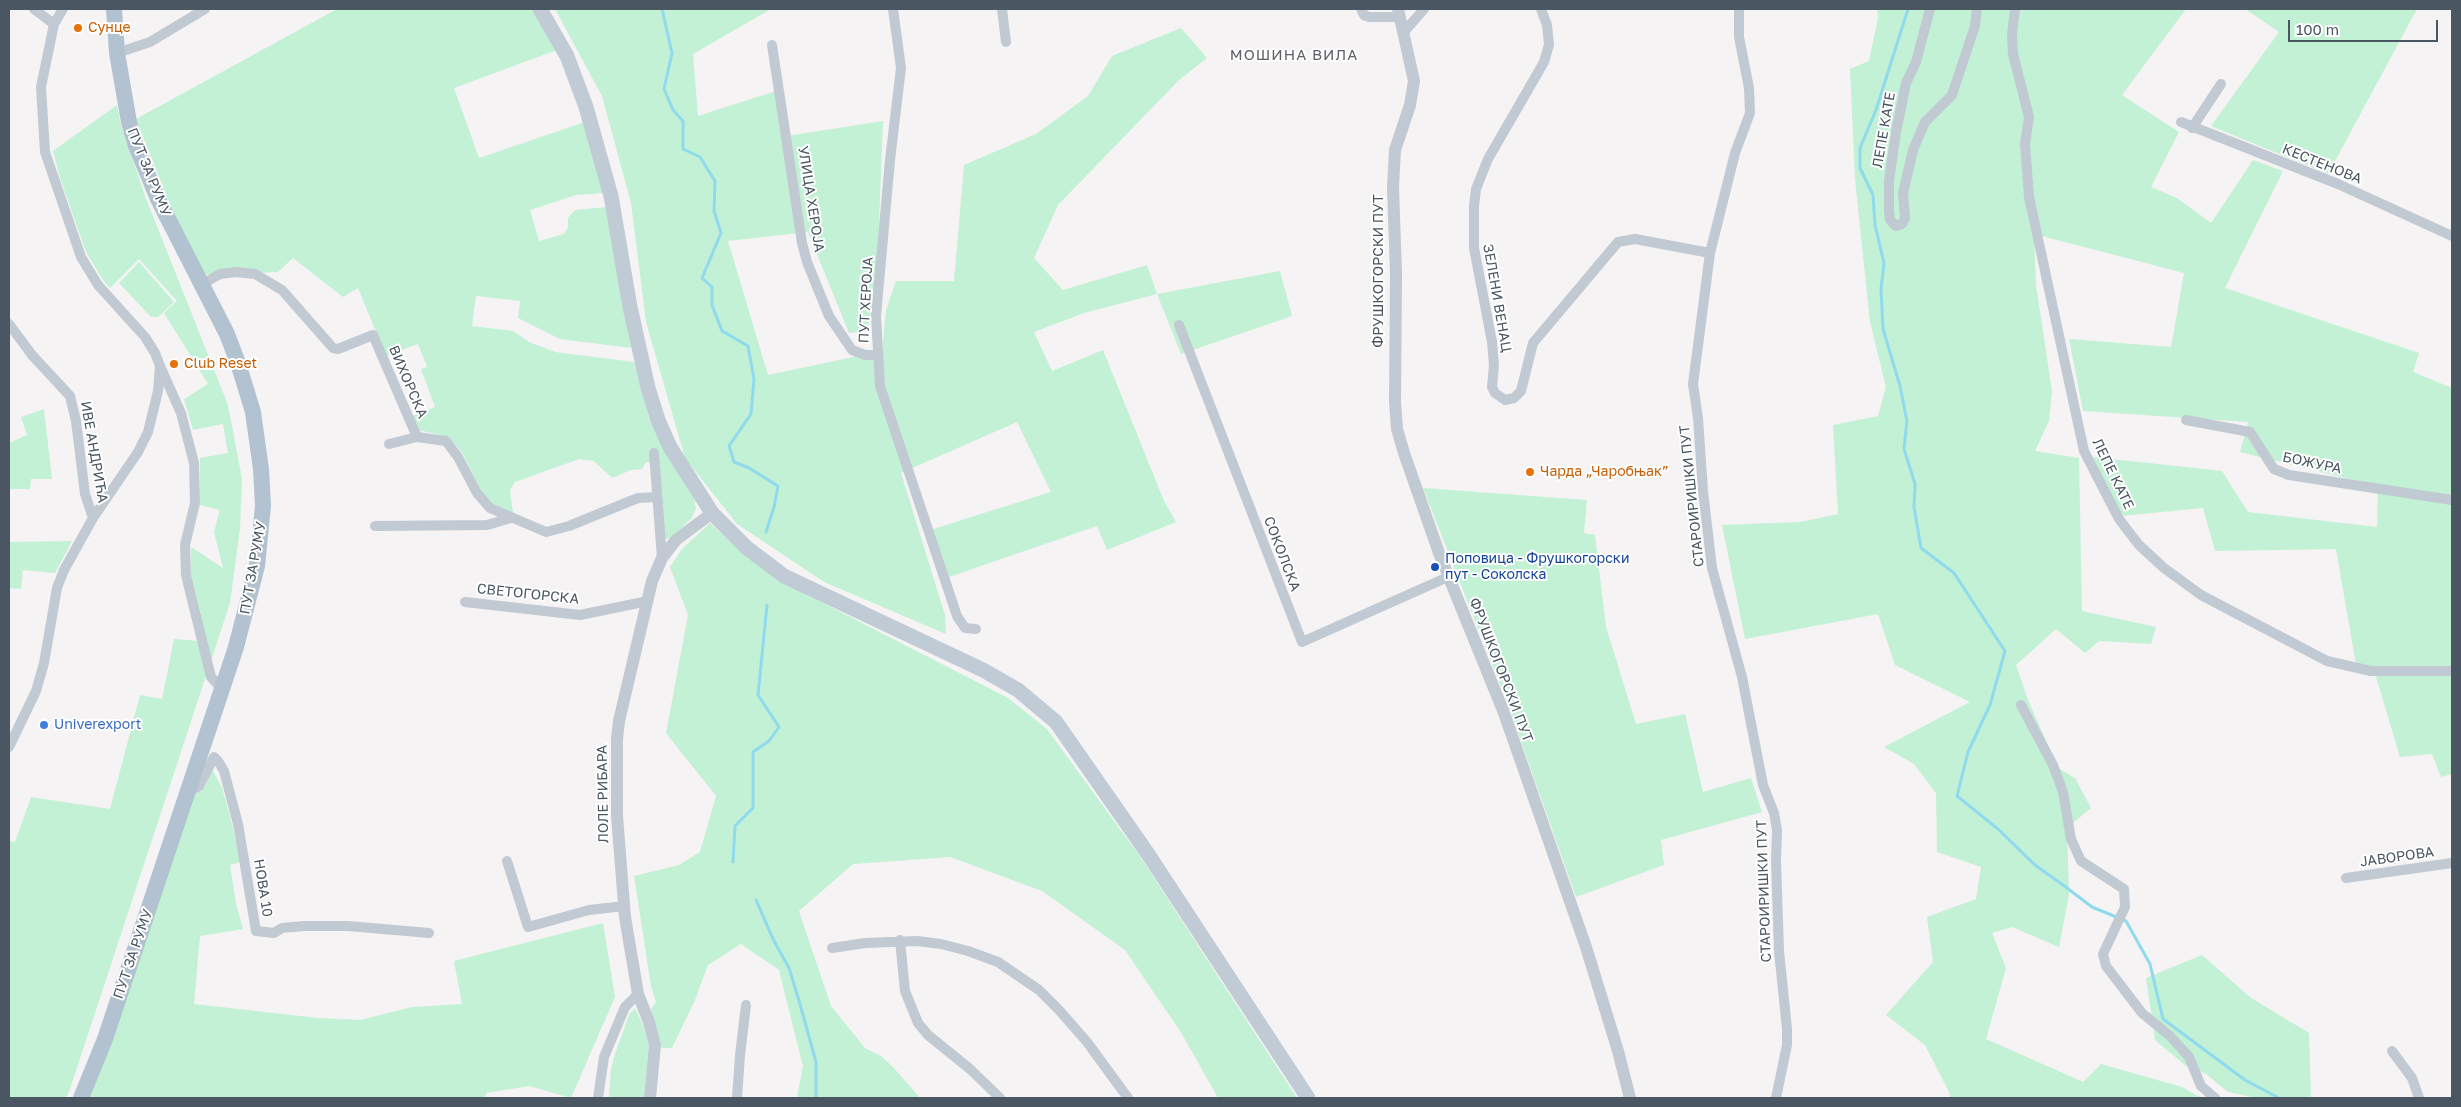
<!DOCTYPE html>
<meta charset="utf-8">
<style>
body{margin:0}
#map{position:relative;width:2461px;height:1107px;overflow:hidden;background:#f5f3f3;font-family:"Golos Text",sans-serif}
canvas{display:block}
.frame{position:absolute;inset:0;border:10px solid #4a5661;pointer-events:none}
.scale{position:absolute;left:2288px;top:20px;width:150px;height:22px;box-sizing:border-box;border:2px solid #4a5661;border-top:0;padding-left:6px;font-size:15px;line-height:18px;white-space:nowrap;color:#4a5661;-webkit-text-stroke:4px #fff;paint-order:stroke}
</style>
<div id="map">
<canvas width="2461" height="1107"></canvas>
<div class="frame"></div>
<div class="scale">100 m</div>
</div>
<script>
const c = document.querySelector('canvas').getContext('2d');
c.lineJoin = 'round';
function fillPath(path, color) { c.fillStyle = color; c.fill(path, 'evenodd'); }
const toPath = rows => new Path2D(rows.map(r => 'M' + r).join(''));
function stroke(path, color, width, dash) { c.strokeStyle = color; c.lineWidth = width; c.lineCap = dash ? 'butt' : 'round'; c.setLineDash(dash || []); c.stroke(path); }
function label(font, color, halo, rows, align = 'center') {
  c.font = font + ' "Golos Text",sans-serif'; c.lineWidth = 4; c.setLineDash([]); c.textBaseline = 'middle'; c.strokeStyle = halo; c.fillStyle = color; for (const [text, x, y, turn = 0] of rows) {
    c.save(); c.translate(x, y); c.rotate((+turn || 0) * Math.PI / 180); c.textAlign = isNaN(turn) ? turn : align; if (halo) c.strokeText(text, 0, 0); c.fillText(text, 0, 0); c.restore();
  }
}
fillPath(toPath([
 [337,9,533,9,557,50,454,88,479,158,585,122,604,193,576,195,530,210,539,241,564,234,568,227,568,218,575,210,606,207,631,348,560,339,518,318,520,301,476,296,472,326,513,331,529,342,555,352,634,362,650,421,694,497,696,509,691,519,671,538,665,539,656,463,646,462,642,469,631,470,612,478,594,461,579,459,515,482,510,490,513,513,493,504,481,490,463,454,449,437,418,430,412,416,435,407,421,369,427,367,418,344,386,356,358,288,343,297,293,258,278,272,201,275,164,190,136,119],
 [555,9,771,9,693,54,698,116,782,89,787,136,883,121,877,276,868,330,849,333,808,232,728,241,768,375,882,351,886,310,896,281,954,281,964,165,1036,134,1088,96,1112,56,1181,28,1207,58,1179,80,1058,205,1034,258,1063,290,1147,265,1157,294,1280,271,1292,316,1181,354,1157,294,1084,313,1034,332,1052,371,1103,350,1164,501,1176,522,1107,550,1097,526,949,577,933,529,1051,492,1017,422,901,473,945,615,946,634,824,582,737,524,685,458,646,322,631,203,602,96],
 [1877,9,2186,9,2122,95,2179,132,2151,187,2177,198,2211,223,2253,160,2283,171,2225,288,2419,353,2413,372,2452,388,2452,774,2441,777,2432,754,2400,757,2374,670,2356,665,2336,549,2215,551,2203,508,2121,516,2095,477,2093,457,2222,471,2248,512,2377,527,2378,486,2240,452,2248,422,2083,411,2069,339,2171,347,2184,273,2034,234,2036,285,2052,391,2049,421,2035,451,2079,458,2082,611,2156,627,2151,644,2099,641,2085,653,2056,629,2016,665,2028,700,2058,768,2075,778,2091,808,2067,828,2069,895,2059,947,2012,927,1992,933,2006,968,1986,1039,2083,1082,2101,1064,2182,1087,2202,1098,1950,1098,1949,1092,1925,1045,1886,1015,1933,962,1927,917,1976,899,1981,867,1937,852,1936,793,1914,764,1884,747,1970,702,1895,665,1878,614,1745,639,1722,525,1801,522,1838,514,1833,425,1878,416,1886,387,1870,322,1855,179,1850,69,1869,61,1878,18],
 [2245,9,2417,9,2328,174,2211,126,2279,32],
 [117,105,121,125,145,196,228,405,242,479,240,529,230,603,70,1089,66,1098,9,1098,9,841,15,842,31,797,110,809,140,695,162,699,174,639,199,641,201,614,191,574,191,547,223,568,214,532,220,510,200,505,200,458,228,453,223,424,193,430,184,399,208,384,164,313,177,301,139,259,110,288,103,280,86,252,60,178,53,151],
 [139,262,174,302,158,317,151,317,119,283],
 [44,409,52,479,31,479,30,489,9,489,9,443,27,435,21,417],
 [1423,488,1587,500,1584,533,1595,535,1606,627,1636,724,1685,714,1703,792,1751,778,1762,812,1661,840,1664,865,1576,897,1511,713],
 [710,523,743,553,790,586,1008,698,1047,729,1141,858,1297,1098,1218,1098,1182,1034,1125,950,1042,891,950,857,853,864,799,911,831,1006,865,1048,881,1056,893,1067,920,1098,797,1098,803,1066,779,970,741,944,708,965,695,1000,672,1048,662,1048,651,1009,656,1002,651,986,634,876,679,865,700,852,716,796,666,733,688,615,670,567,682,549],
 [72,541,55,573,23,570,21,589,9,588,9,542],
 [200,760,209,763,222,788,232,824,240,862,230,865,236,903,243,929,200,936,194,1004,318,1018,360,1020,412,1007,462,1004,454,961,603,923,615,997,571,1098,529,1086,487,1093,484,1098,86,1098],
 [2202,955,2251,998,2309,1033,2311,1098,2257,1098,2228,1092,2206,1074,2186,1066,2155,1040,2146,978],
 [635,1008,643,1025,649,1046,644,1098,609,1098,611,1069,615,1054,629,1015]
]), '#c3f1d5');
stroke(toPath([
 [662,9,672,53,664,89,673,110,683,121,683,149,700,157,715,181,714,211,721,233,702,278,712,287,712,305,722,331,748,346,754,379,751,414,729,446,734,462,749,468,778,486,774,507,766,532],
 [1908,9,1876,110,1860,148,1860,168,1873,195,1875,225,1884,263,1881,289,1883,329,1900,386,1907,421,1904,449,1915,484,1914,507,1921,548,1954,573,2005,651,1990,705,1968,752,1957,796,1998,829,2035,865,2063,885,2092,907,2126,921,2150,964,2163,1019,2245,1080,2279,1098],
 [733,862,735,826,753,808,753,752,769,741,779,727,758,695,767,605],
 [756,900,774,941,789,968,800,1004,816,1062,816,1098]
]), '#90daee', 3);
stroke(toPath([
 [34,9,54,24],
 [893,9,901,68,890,160,876,316,880,386,957,616,965,628,976,629],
 [1002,9,1006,42],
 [1361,9,1364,15,1369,17,1400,17],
 [1541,9,1547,25,1549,45,1544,62,1488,159,1476,189,1474,206,1474,248,1492,342,1494,365,1492,387,1495,393,1505,400,1514,398,1521,391,1533,343,1618,242,1635,239,1710,253],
 [1739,9,1739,37,1749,88,1750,113,1735,153,1710,253,1693,384,1698,418,1703,491,1712,568,1742,677,1763,785,1774,813,1777,830,1776,861,1779,951,1787,1029,1787,1045,1776,1098],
 [1930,9,1916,62,1906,83,1896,132,1889,181,1889,211,1890,220,1896,226,1902,224,1905,218,1903,193,1913,150,1925,122,1952,95,1975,26,1977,9],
 [2015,9,2012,35,2013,54,2029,117,2025,144,2029,197,2084,451,2119,519,2139,545,2164,568,2201,595,2327,661,2371,671,2452,671],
 [1404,32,1424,9],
 [772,45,802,243,807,262,829,316,852,350,865,355,877,355],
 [117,53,150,42,205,9],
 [2181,122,2338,184,2452,236],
 [2192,128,2221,84],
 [201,285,220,274,236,272,255,274,282,290,333,348,338,349,373,335,417,437],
 [9,324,32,355,70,396,76,421,85,494,93,518],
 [1179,325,1302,642,1448,577],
 [160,366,181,413,194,463,195,503,185,545,186,575,211,677,222,689],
 [2186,420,2250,432,2274,469,2289,475,2452,500],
 [389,444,417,437,446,441,458,457,477,493,490,508,546,532,569,526,638,498,656,497],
 [654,453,662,558],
 [375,526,487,525,511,518],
 [465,602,580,615,648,601],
 [2021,705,2053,765,2063,792,2071,839,2081,861,2124,889,2125,907,2103,954,2106,966,2142,1013,2170,1036,2189,1057,2201,1086,2215,1098],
 [9,747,36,691,44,663,57,588,64,570,93,518,138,452,148,432,158,391,160,366,155,353,145,337,98,285,81,257,45,152,41,87,54,24,63,9],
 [187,793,199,786,214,757,218,761,224,771,238,824,256,931,274,933,282,928,304,926,348,926,429,933],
 [507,861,528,927,589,910,624,906],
 [2346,878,2452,863],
 [900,940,905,991,918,1023,928,1035,970,1069,1000,1098],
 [832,948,865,943,917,941,941,944,968,951,998,962,1039,990,1059,1010,1087,1042,1128,1098],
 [2392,1051,2412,1078,2419,1098],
 [598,1098,604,1057,625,1007,638,994],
 [737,1098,740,1055,746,1005]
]), '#c1cad2', 10);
stroke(toPath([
 [1398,9,1414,81,1410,105,1395,150,1393,187,1396,274,1395,402,1397,429,1404,453,1439,553,1504,713,1586,947,1618,1051,1630,1098],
 [650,1098,655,1045,649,1022,638,994,625,917,617,816,617,739,619,721,652,581,662,558,676,540,712,513]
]), '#c1cad2', 12);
stroke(toPath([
 [540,9,567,56,586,107,611,196,630,307,648,388,658,420,670,447,712,513,747,548,784,576,983,670,1018,690,1056,722,1148,854,1308,1098]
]), '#c1cbd6', 15);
stroke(toPath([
 [81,1098,105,1039,236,647,257,566,263,506,261,469,253,412,238,363,227,334,158,199,136,146,129,122,117,53,114,9]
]), '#b3c2d1', 16);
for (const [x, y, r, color] of [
 [78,28,5,"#e8710a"],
 [174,364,5,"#e8710a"],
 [1530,472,5,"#e8710a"],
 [1435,567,5,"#1a4fb4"],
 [44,725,5,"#3f7fe0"]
]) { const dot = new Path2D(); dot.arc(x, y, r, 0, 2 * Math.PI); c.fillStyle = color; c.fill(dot); stroke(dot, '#fff', 2); }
label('14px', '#c56008', '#fff', [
 ["Сунце",88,28],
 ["Club Reset",184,364],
 ["Чарда „Чаробњак”",1540,472]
], 'left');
label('14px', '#4a5661', '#fff', [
 ["ЛЕПЕ КАТЕ",1884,130,-80],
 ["КЕСТЕНОВА",2322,164,22],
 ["ПУТ ЗА РУМУ",149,172,68],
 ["УЛИЦА ХЕРОЈА",811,199,81],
 ["ФРУШКОГОРСКИ ПУТ",1379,271,-90],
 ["ЗЕЛЕНИ ВЕНАЦ",1497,298,80],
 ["ПУТ ХЕРОЈА",866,300,-87],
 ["ВИХОРСКА",408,382,67],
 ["ИВЕ АНДРИЋА",94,452,80],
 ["БОЖУРА",2312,463,12],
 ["ЛЕПЕ КАТЕ",2113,474,64],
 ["СТАРОИРИШКИ ПУТ",1692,496,-96],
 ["СОКОЛСКА",1282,554,69],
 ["ПУТ ЗА РУМУ",253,568,-80],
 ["СВЕТОГОРСКА",528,594,6],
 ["ФРУШКОГОРСКИ ПУТ",1501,670,69],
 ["ЛОЛЕ РИБАРА",603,794,-91],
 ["ЈАВОРОВА",2397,857,-8],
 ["НОВА 10",263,888,81],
 ["СТАРОИРИШКИ ПУТ",1764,891,-92],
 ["ПУТ ЗА РУМУ",133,954,-71]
]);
label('14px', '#164399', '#fff', [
 ["Поповица - Фрушкогорски",1445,559],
 ["пут - Соколска",1445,575]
], 'left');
label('14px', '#366cbe', '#fff', [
 ["Univerexport",54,725]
], 'left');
c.letterSpacing = '1px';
label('15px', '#5f6368', '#fff', [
 ["МОШИНА ВИЛА",1294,55]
]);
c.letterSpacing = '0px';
</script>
